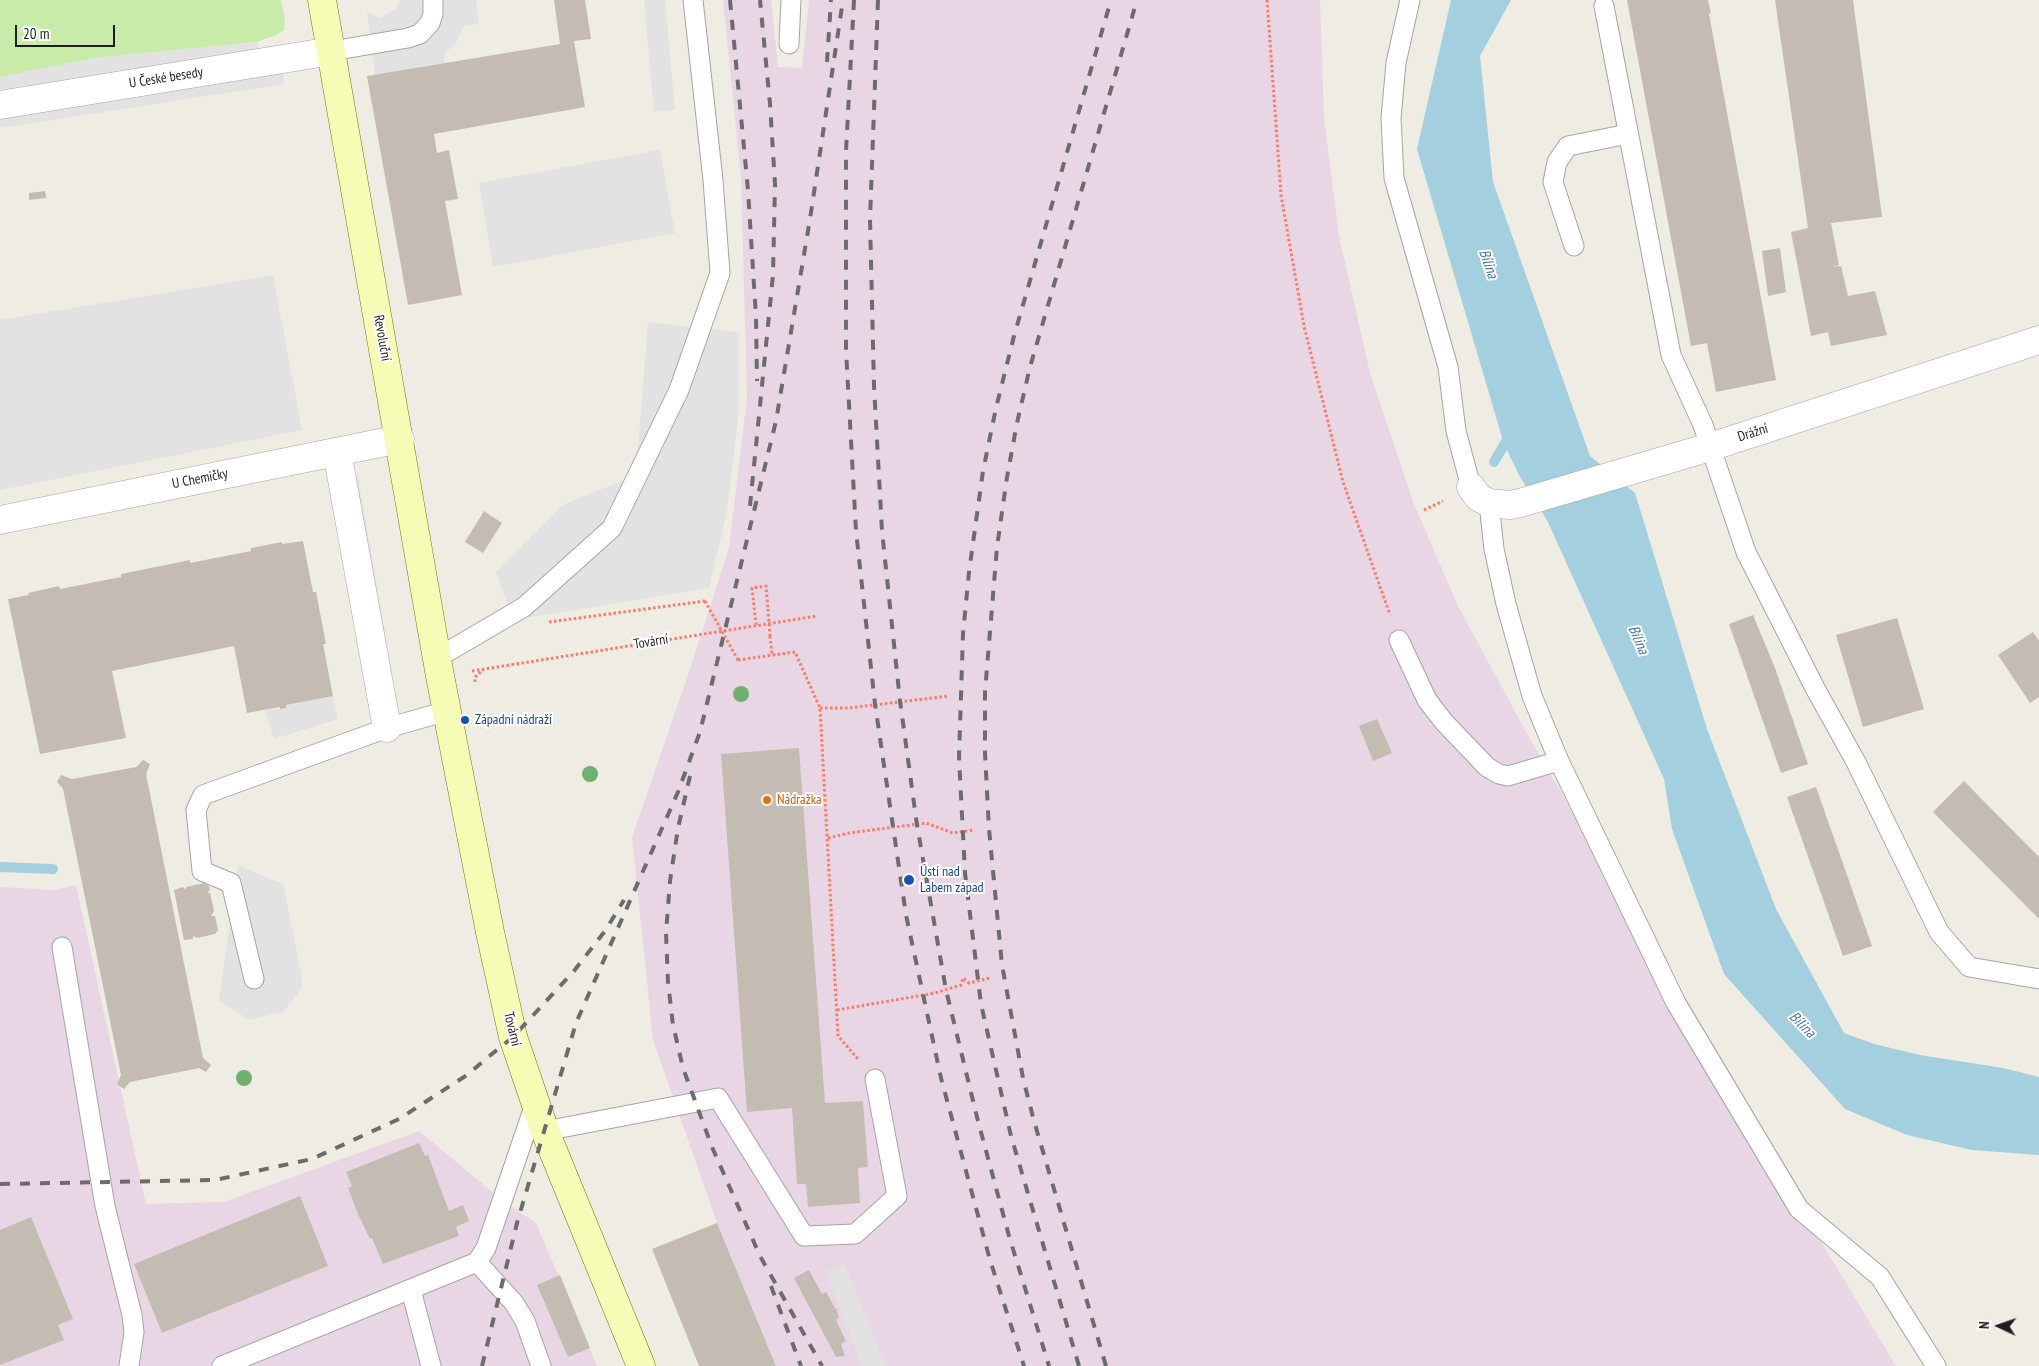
<!DOCTYPE html>
<meta charset="utf-8">
<style>
body{margin:0}
#map{position:relative;width:2039px;height:1366px;overflow:hidden;background:#efece4;font-family:"PT Sans Narrow",sans-serif}
canvas{display:block}
.north{position:absolute;left:1974px;top:1301px;width:50px;height:50px;-webkit-text-stroke:4px #fff;paint-order:stroke;rotate:273deg;font-size:14px;font-weight:700;line-height:20px;text-align:center;color:#1e1e1e}
.north::after{content:'';display:block;margin:auto;width:18px;height:22px;background:#1e1e1e;clip-path:polygon(50% 0,100% 100%,50% 72%,0 100%)}
.scale{position:absolute;left:15px;top:25px;width:100px;height:22px;box-sizing:border-box;border:2px solid #1e1e1e;border-top:0;padding-left:6px;font-size:15px;line-height:18px;white-space:nowrap;color:#1e1e1e;-webkit-text-stroke:4px #fff;paint-order:stroke}
</style>
<div id="map">
<canvas width="2039" height="1366"></canvas>
<div class="north">N</div>
<div class="scale">20 m</div>
</div>
<script>
const c = document.querySelector('canvas').getContext('2d');
c.lineJoin = 'round';
function fillPath(path, color) { c.fillStyle = color; c.fill(path, 'evenodd'); }
const toPath = rows => new Path2D(rows.map(r => 'M' + r).join(''));
function stroke(path, color, width, dash) { c.strokeStyle = color; c.lineWidth = width; c.lineCap = dash ? 'butt' : 'round'; c.setLineDash(dash || []); c.stroke(path); }
function label(font, color, halo, rows, align = 'center') {
  c.font = font + ' "PT Sans Narrow",sans-serif'; c.lineWidth = 4; c.setLineDash([]); c.textBaseline = 'middle'; c.strokeStyle = halo; c.fillStyle = color; for (const [text, x, y, turn = 0] of rows) {
    c.save(); c.translate(x, y); c.rotate((+turn || 0) * Math.PI / 180); c.textAlign = isNaN(turn) ? turn : align; if (halo) c.strokeText(text, 0, 0); c.fillText(text, 0, 0); c.restore();
  }
}
fillPath(toPath([
 [723,0,771,0,778,67,802,68,809,0,1320,0,1324,118,1339,236,1370,373,1414,504,1458,606,1524,728,1787,1185,1896,1366,776,1366,717,1223,653,1040,632,837,688,675,729,548,747,398,741,178],
 [76,885,146,1204,224,1202,419,1131,502,1200,536,1223,597,1366,0,1366,0,887,54,890]
]), '#e9d6e5');
fillPath(toPath([
 [0,0,281,0,285,21,284,30,276,35,257,42,94,58,0,77]
]), '#c8eba9');
fillPath(toPath([
 [401,0,476,0,479,24,465,25,456,43,444,54,445,63,375,75,367,11,379,18,395,9],
 [644,0,665,0,675,110,654,112],
 [257,42,260,54,0,97,0,77,94,58],
 [283,72,284,84,0,128,0,117],
 [660,150,675,233,493,267,479,183],
 [273,275,302,430,0,490,0,320],
 [648,322,739,332,739,411,727,512,709,588,513,620,496,572,562,505,624,480,638,448],
 [358,477,392,673,381,675,347,478],
 [333,696,338,719,274,739,265,710,286,708,286,705],
 [238,866,283,884,302,978,301,989,283,1012,249,1020,219,1000],
 [845,1264,885,1366,862,1366,826,1272]
]), '#e2e2e2');
fillPath(toPath([
 [1451,0,1511,0,1480,56,1493,182,1590,456,1635,493,1707,729,1776,909,1844,1033,1874,1044,1920,1055,2003,1068,2039,1077,2039,1155,1972,1150,1907,1135,1845,1109,1724,974,1672,829,1664,779,1547,520,1520,477,1504,444,1417,149]
]), '#a3cfde');
stroke(toPath([
 [1494,462,1511,433],
 [0,867,53,869]
]), '#a3cfde', 10);
fillPath(toPath([
 [554,0,585,0,591,39,574,41,585,107,434,134,437,153,449,150,458,199,445,201,462,295,408,305,367,76,560,44],
 [1627,0,1708,0,1711,13,1709,14,1776,380,1716,392,1707,343,1691,346],
 [1775,0,1853,0,1882,217,1831,223,1839,265,1832,267,1841,266,1848,296,1875,291,1887,335,1831,346,1828,332,1811,336,1791,232,1808,228],
 [45,191,46,198,29,200,29,193],
 [1780,248,1786,292,1768,296,1762,251],
 [484,511,502,523,483,553,465,542],
 [303,541,313,592,316,592,326,644,323,644,333,696,286,705,286,708,280,709,280,707,247,713,234,646,112,671,126,738,40,754,8,599,29,595,28,593,59,586,60,589,121,577,121,574,190,560,190,563,251,551,251,548,282,542,282,544],
 [1753,615,1775,668,1808,764,1781,773,1729,624],
 [1897,618,1924,709,1863,727,1836,635],
 [2033,632,2039,641,2039,697,2030,703,1998,655],
 [1377,719,1392,753,1373,761,1359,726],
 [799,748,825,1103,863,1101,868,1167,858,1168,860,1203,808,1207,806,1184,797,1184,792,1108,747,1112,721,754],
 [143,760,150,764,146,774,203,1058,211,1065,206,1072,199,1068,130,1082,124,1089,117,1084,121,1075,63,789,57,782,61,775,72,779,136,767],
 [1964,781,2039,857,2039,919,1933,812],
 [1816,787,1872,946,1843,956,1787,797],
 [204,883,209,886,210,890,207,893,210,893,214,911,211,916,215,916,218,930,215,934,197,938,193,936,193,939,184,940,174,890,183,887,186,890,186,887],
 [419,1143,425,1156,428,1155,449,1211,463,1205,469,1221,456,1227,459,1236,383,1264,372,1238,370,1239,358,1214,348,1188,352,1186,346,1172],
 [300,1196,328,1266,162,1333,134,1264],
 [31,1217,73,1319,58,1325,64,1340,0,1365,0,1230],
 [717,1223,776,1366,699,1366,652,1249],
 [809,1270,822,1294,826,1292,835,1308,826,1313,836,1308,839,1317,836,1320,846,1341,841,1344,845,1356,836,1357,794,1278],
 [560,1275,590,1348,568,1357,537,1285]
]), '#c4bcb3');
const lane = toPath([
 [1410,0,1396,63,1391,118,1394,178,1448,367,1456,431,1471,487],
 [1604,6,1671,355,1703,425,1746,552,1816,690,1856,762,1939,932,1969,967,2039,979],
 [789,44,791,0],
 [332,51,408,38,420,34,430,23,433,14,433,0],
 [1574,246,1553,182,1557,162,1568,146,1628,134],
 [1489,503,1494,549,1506,604,1532,696,1559,761,1676,1003,1799,1209,1880,1277,1936,1366],
 [1399,640,1427,700,1444,722,1487,767,1499,774,1508,776,1559,761],
 [437,658,524,607,612,528,679,390,720,273,713,180,693,0],
 [62,947,105,1206,132,1315,134,1332,129,1366],
 [254,979,231,883,202,871,196,810,203,795,387,728,447,711],
 [535,1104,486,1248,477,1262,514,1303,525,1321,541,1366],
 [545,1131,718,1098,804,1236,855,1234,897,1196,875,1079],
 [411,1290,431,1366],
 [222,1366,477,1262]
]);
const street = toPath([
 [0,105,332,51],
 [337,452,387,728],
 [1471,487,1478,497,1489,503,1510,505,1520,503,1710,447,2039,340],
 [0,520,400,439]
]);
const secondary = toPath([
 [322,0,440,676,490,932,513,1037,545,1131,641,1366]
]);
stroke(lane, '#a5a5a5', 21);
stroke(street, '#a5a5a5', 29);
stroke(secondary, '#697802', 29);
stroke(toPath([
 [1267,0,1281,195,1304,326,1343,482,1390,615],
 [1424,510,1443,501],
 [549,622,705,601],
 [756,625,752,588,766,586,768,609],
 [770,636,772,655],
 [738,660,795,652,820,708,838,1036,858,1059],
 [472,671,817,616],
 [475,682,475,677,483,670],
 [820,708,848,708,949,696],
 [828,838,849,833,926,823,953,833,974,830],
 [837,1010,935,993,961,985,963,978,969,983,990,978]
]), '#fd7a67', 3, [2.5, 2.5]);
stroke(lane, '#fff', 19);
stroke(street, '#fff', 28);
stroke(secondary, '#f6fbb6', 28);
stroke(toPath([
 [730,0,748,190,756,317,757,381],
 [854,0,846,151,846,350,856,531,875,704,906,915,941,1078,990,1260,1024,1366],
 [878,0,870,219,874,386,882,531,900,701,917,825,946,990,978,1121,1009,1236,1049,1366],
 [827,62,831,0],
 [750,506,773,275,775,184,770,104,760,0],
 [690,776,678,828,670,881,666,933,668,982,673,1025,683,1068,712,1147,760,1256,822,1366],
 [0,1184,215,1180,312,1159,399,1119,467,1075,487,1058,513,1037,574,971,605,931,624,900],
 [771,1286,801,1366],
 [482,1366,517,1223,576,1023,678,792,700,732,776,421,810,219,843,0],
 [1079,1366,1011,1136,981,1004,965,873,959,757,963,634,969,572,983,471,996,408,1014,336,1111,0],
 [1106,1366,1034,1121,1023,1078,1002,965,989,829,985,753,985,692,997,547,1007,477,1017,423,1030,367,1137,0]
]), '#6c6c6c', 4, [10, 10]);
stroke(toPath([
 [705,601,738,660],
 [768,609,770,636]
]), '#fd7a67', 3, [2.5, 2.5]);
c.fillStyle = '#70b172';
for (const [x, y] of [
 [741,694],
 [590,774],
 [244,1078]
]) { c.beginPath(); c.arc(x, y, 8, 0, 2 * Math.PI); c.fill(); }
for (const [x, y, r, color] of [
 [465,720,5,"#1a4fb4"],
 [767,800,5,"#e8710a"],
 [909,880,6,"#1a4fb4"]
]) { const dot = new Path2D(); dot.arc(x, y, r, 0, 2 * Math.PI); c.fillStyle = color; c.fill(dot); stroke(dot, '#fff', 2); }
label('14px', '#1e1e1e', '#fff', [
 ["U České besedy",166,78,-9],
 ["Revoluční",382,338,80],
 ["Drážní",1753,433,-18],
 ["U Chemičky",200,479,-11],
 ["Tovární",651,642,-9],
 ["Tovární",512,1029,76]
]);
label('14px', '#164399', '#fff', [
 ["Západní nádraží",475,720],
 ["Ústí nad",920,872],
 ["Labem západ",920,888]
], 'left');
label('14px', '#c56008', '#fff', [
 ["Nádražka",777,800]
], 'left');
label('italic 15px', '#4575a8', '#fff', [
 ["Bílina",1488,264,71],
 ["Bílina",1638,640,67],
 ["Bílina",1802,1025,45]
]);
</script>
